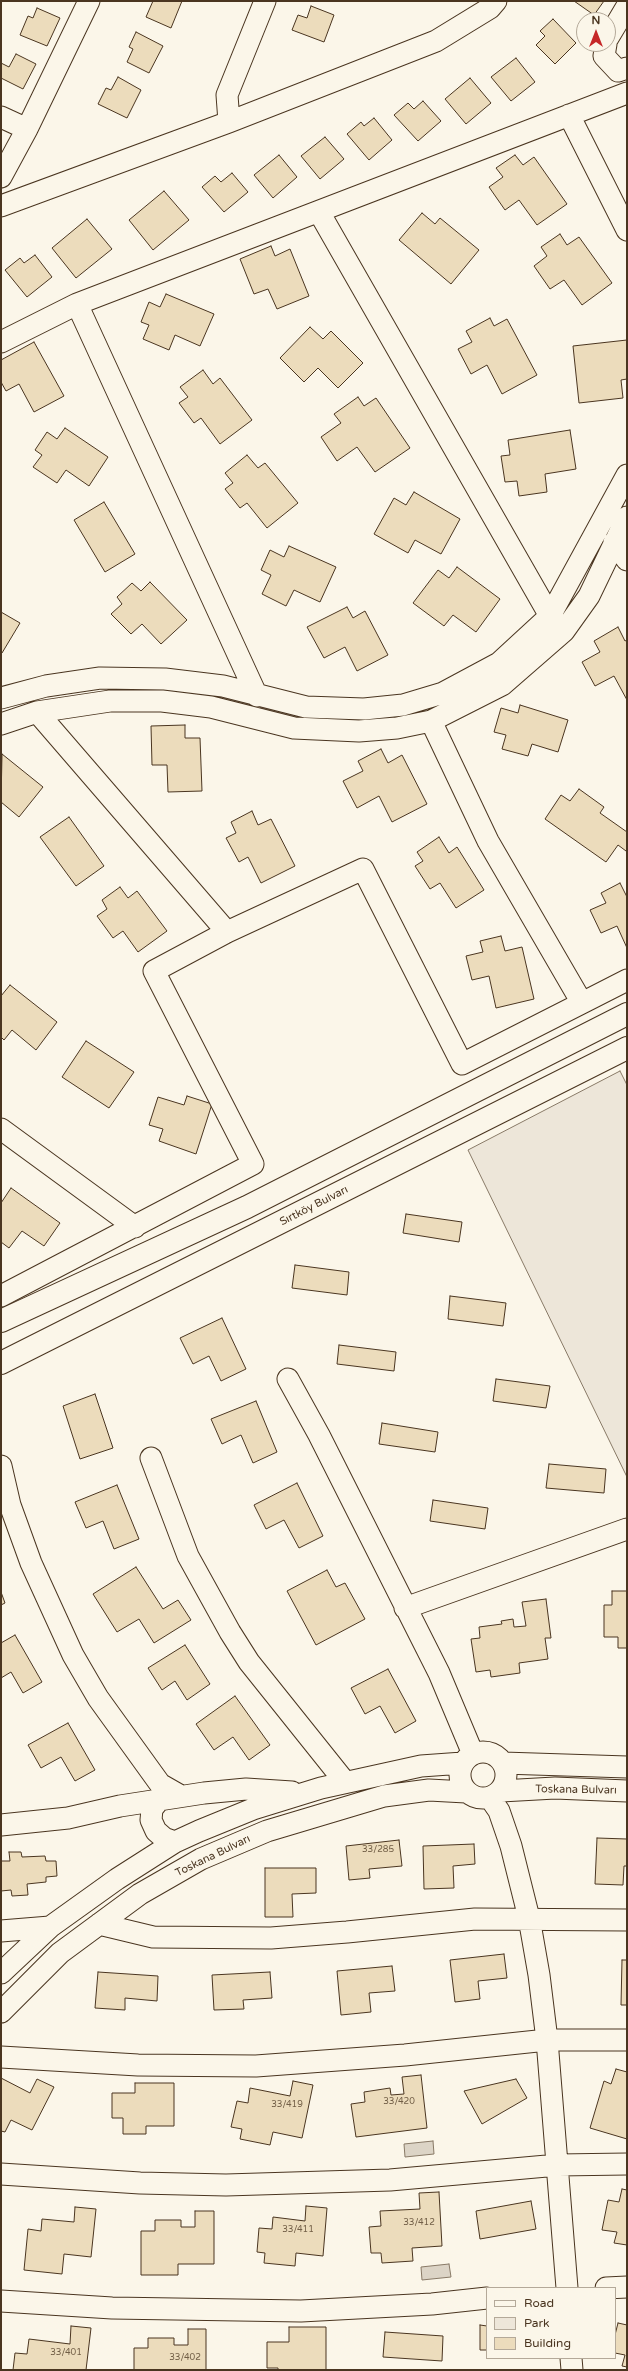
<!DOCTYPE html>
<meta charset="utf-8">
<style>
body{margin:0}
#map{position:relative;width:628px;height:2371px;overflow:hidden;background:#fbf6e9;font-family:"Varela Round",sans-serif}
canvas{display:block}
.frame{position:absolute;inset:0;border:2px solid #4a3520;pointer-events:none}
.legend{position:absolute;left:486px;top:2287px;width:130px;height:72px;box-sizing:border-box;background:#fbf6e9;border:1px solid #b4a999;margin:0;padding:5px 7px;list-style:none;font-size:12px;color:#4a3520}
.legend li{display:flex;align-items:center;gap:8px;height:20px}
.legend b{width:20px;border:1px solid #b4a999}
.north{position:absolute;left:576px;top:12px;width:40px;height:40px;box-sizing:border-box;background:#fbf6e9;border:1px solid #b4a999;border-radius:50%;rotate:0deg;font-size:11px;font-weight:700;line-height:16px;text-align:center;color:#4a3520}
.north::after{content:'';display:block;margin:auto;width:14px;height:18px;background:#c62828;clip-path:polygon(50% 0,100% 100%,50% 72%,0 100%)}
</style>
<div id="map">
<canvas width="628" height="2371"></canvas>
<div class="frame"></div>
<ul class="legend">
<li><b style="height:5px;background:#fbf6e9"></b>Road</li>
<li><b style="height:11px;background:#ede6d9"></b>Park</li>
<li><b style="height:11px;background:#ecdcbc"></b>Building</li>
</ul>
<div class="north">N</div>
</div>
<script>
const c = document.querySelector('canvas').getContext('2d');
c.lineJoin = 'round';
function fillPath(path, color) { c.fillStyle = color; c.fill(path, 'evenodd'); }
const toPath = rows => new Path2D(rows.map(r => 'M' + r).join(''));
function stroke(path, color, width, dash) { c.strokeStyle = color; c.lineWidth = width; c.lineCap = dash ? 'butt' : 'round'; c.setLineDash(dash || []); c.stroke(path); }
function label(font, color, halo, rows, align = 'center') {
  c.font = font + ' "Varela Round",sans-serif'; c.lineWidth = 3; c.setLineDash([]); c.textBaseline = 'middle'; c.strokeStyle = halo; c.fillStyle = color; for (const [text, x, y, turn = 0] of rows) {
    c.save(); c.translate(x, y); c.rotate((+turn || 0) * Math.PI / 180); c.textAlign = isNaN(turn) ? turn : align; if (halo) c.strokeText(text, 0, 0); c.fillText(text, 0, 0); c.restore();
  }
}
const green = toPath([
 [620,1071,627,1085,627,1477,468,1150,620,1071]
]);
fillPath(green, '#ede6d9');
stroke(green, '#887966', 1);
const water = toPath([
 [433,2141,434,2154,405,2157,404,2144,433,2141],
 [449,2264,451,2277,422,2280,421,2267,449,2264]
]);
fillPath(water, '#dcd4c6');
stroke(water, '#887966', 1);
const building = toPath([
 [153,1,182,1,171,28,146,17,153,1],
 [574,1,604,1,594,15,574,1],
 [311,6,334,15,324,42,292,30,298,15,307,18,311,6],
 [37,8,60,18,47,46,20,35,28,16,33,18,37,8],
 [553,19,576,43,555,64,536,45,545,36,540,31,553,19],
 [136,32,163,46,149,73,127,62,133,49,129,47,136,32],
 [16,54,36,64,23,89,1,78,1,63,9,67,16,54],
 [516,58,535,82,511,101,491,77,516,58],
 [118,77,141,90,127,118,98,104,106,88,111,90,118,77],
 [470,78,491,103,466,124,445,99,470,78],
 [423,101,441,121,418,141,394,115,408,103,414,109,423,101],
 [374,118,392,140,369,160,347,134,361,122,364,126,374,118],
 [325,137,344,159,320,179,301,156,325,137],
 [279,155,297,177,273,198,254,175,279,155],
 [515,155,523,165,534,157,567,204,537,225,519,200,505,210,489,187,503,177,496,168,515,155],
 [232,173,248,192,224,212,202,187,215,176,221,182,232,173],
 [164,191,189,220,153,250,129,220,164,191],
 [422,213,435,224,440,218,479,250,451,284,399,240,422,213],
 [87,219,112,249,76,278,52,248,87,219],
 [560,234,567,245,579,237,612,283,582,305,564,280,550,289,534,266,547,256,541,247,560,234],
 [271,246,275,256,290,249,309,296,277,309,268,289,254,294,240,259,271,246],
 [35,255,52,277,27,297,5,270,20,258,24,263,35,255],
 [166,294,214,314,200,346,175,335,169,350,143,339,149,325,141,322,149,302,160,307,166,294],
 [490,318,494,326,507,319,537,375,502,394,487,365,471,374,458,349,472,342,466,331,490,318],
 [310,327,323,339,331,331,363,363,338,388,318,368,304,382,280,358,310,327],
 [627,340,627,379,621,380,623,398,579,403,573,346,627,340],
 [34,342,64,396,34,412,19,384,6,391,1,382,1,360,34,342],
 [203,370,213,384,220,378,252,420,220,444,201,418,194,423,179,403,188,397,180,387,203,370],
 [358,397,364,406,376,398,410,448,375,472,357,447,337,461,321,437,341,423,334,414,358,397],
 [65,428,108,457,89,486,66,470,57,483,33,467,42,455,35,450,47,432,57,439,65,428],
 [570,430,576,469,545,474,547,492,519,496,517,481,505,482,501,456,510,455,508,440,570,430],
 [247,455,258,468,265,463,298,503,267,528,247,503,240,508,225,489,233,483,225,473,247,455],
 [414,492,460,519,441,554,415,540,408,553,374,534,394,498,406,505,414,492],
 [104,502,135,554,105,572,74,520,104,502],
 [289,546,336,567,320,602,294,590,286,606,262,594,271,575,261,570,270,550,284,557,289,546],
 [457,567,500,599,476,632,453,615,444,626,413,603,438,570,449,578,457,567],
 [150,582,187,620,161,644,142,624,131,634,111,614,122,604,117,597,132,583,141,591,150,582],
 [347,607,353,618,365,611,388,655,357,671,345,647,324,658,307,627,347,607],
 [1,612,20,623,2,653,1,652,1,612],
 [618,627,625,641,627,640,627,700,614,676,595,686,582,662,600,652,594,641,618,627],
 [520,705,568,720,558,752,532,744,528,756,502,749,506,735,494,732,501,708,518,713,520,705],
 [185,725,185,738,200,738,202,791,168,792,167,765,152,765,151,726,185,725],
 [381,749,388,763,402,755,427,804,392,822,379,796,357,808,343,781,363,771,358,761,381,749],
 [2,754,43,787,19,817,1,802,2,754],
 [579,789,604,807,600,813,627,832,627,849,626,851,618,845,606,862,545,819,561,795,570,801,579,789],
 [252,811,258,825,271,819,295,866,261,883,248,857,239,862,226,838,236,833,231,822,252,811],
 [69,817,104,866,76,886,40,837,69,817],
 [439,837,449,853,457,847,484,890,456,908,440,883,430,889,415,866,423,861,417,852,439,837],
 [620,883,627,897,627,948,617,926,601,933,590,910,606,903,601,893,620,883],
 [120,887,128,898,137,891,167,931,138,952,123,931,113,938,97,916,107,909,102,900,120,887],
 [501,936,505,951,522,947,534,999,496,1008,489,976,472,980,466,956,483,952,480,941,501,936],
 [10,985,57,1022,36,1050,12,1030,4,1040,1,1037,1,996,10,985],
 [86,1041,134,1072,109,1108,62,1077,86,1041],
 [187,1096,212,1104,196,1154,159,1141,163,1129,149,1125,158,1097,184,1105,187,1096],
 [11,1188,60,1223,44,1246,22,1231,9,1248,1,1242,1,1203,11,1188],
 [406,1214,462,1222,459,1242,403,1233,406,1214],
 [295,1265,349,1272,347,1295,292,1288,295,1265],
 [450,1296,506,1303,503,1326,448,1319,450,1296],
 [222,1318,246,1369,221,1381,209,1356,193,1364,180,1338,222,1318],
 [339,1345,396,1352,394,1371,337,1364,339,1345],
 [496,1379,550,1386,546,1408,493,1401,496,1379],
 [95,1394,113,1448,80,1459,63,1406,95,1394],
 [256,1401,277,1452,253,1463,241,1435,222,1444,211,1419,256,1401],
 [382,1423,438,1432,435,1452,379,1444,382,1423],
 [549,1464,606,1469,604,1493,546,1488,549,1464],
 [297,1483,323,1536,299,1548,284,1520,266,1529,254,1505,297,1483],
 [117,1485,139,1539,114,1549,103,1521,86,1528,75,1502,117,1485],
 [433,1500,488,1508,485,1529,430,1521,433,1500],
 [136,1567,163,1609,178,1600,191,1620,154,1643,139,1619,117,1632,93,1594,136,1567],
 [327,1570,336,1587,345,1583,365,1619,316,1645,287,1591,327,1570],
 [612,1591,627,1591,627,1648,618,1648,618,1637,604,1637,604,1605,612,1605,612,1591],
 [1,1592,5,1603,1,1605,1,1592],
 [546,1599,551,1638,545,1638,548,1659,519,1663,520,1673,491,1677,490,1670,476,1672,471,1639,480,1638,479,1627,502,1624,501,1621,513,1619,514,1627,526,1626,522,1602,546,1599],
 [15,1635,42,1682,23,1693,11,1672,1,1678,1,1643,15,1635],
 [185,1645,210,1684,187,1700,175,1681,162,1690,148,1668,185,1645],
 [388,1669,416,1721,395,1733,380,1706,365,1714,351,1688,388,1669],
 [235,1696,270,1745,249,1760,233,1737,214,1750,196,1724,235,1696],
 [68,1723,95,1770,75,1781,61,1757,41,1768,28,1745,68,1723],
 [597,1838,627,1839,627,1866,624,1866,623,1885,595,1884,597,1838],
 [399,1840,402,1866,369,1869,370,1878,349,1880,346,1846,399,1840],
 [474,1844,475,1864,453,1866,454,1888,424,1889,423,1846,474,1844],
 [9,1852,21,1852,22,1857,45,1856,46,1861,56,1861,57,1876,46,1877,46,1882,27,1884,28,1895,12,1896,11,1890,1,1891,1,1861,10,1861,9,1852],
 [265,1868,316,1868,316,1893,292,1894,293,1917,265,1917,265,1868],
 [504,1954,507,1978,478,1981,480,1999,455,2002,450,1960,504,1954],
 [622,1960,627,1960,627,2005,621,2005,622,1960],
 [392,1966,395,1991,369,1993,371,2012,341,2015,337,1971,392,1966],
 [98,1972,158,1976,157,2001,125,1998,125,2010,95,2008,98,1972],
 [270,1972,272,1998,243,2000,244,2009,214,2010,212,1975,270,1972],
 [616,2069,627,2072,627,2139,590,2128,604,2081,611,2084,616,2069],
 [421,2075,427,2128,356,2137,351,2104,365,2102,364,2092,390,2088,391,2095,404,2094,402,2077,421,2075],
 [1,2078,30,2093,37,2079,54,2087,32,2130,11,2120,5,2132,1,2131,1,2078],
 [516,2079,527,2098,482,2124,464,2091,516,2079],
 [293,2081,313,2085,302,2138,273,2132,270,2145,240,2139,242,2129,231,2127,237,2101,248,2103,250,2088,290,2096,293,2081],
 [135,2083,174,2083,174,2126,146,2126,146,2134,123,2134,123,2118,112,2118,112,2093,135,2093,135,2083],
 [622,2189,627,2190,627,2245,614,2243,617,2232,602,2230,608,2200,619,2202,622,2189],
 [439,2192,442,2246,412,2248,413,2261,382,2263,381,2253,371,2253,369,2227,381,2226,380,2211,420,2209,419,2193,439,2192],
 [531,2201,536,2229,480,2239,476,2211,531,2201],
 [306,2206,327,2208,323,2256,296,2253,295,2266,264,2263,265,2253,257,2252,259,2228,272,2229,273,2217,305,2221,306,2206],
 [75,2207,96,2209,91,2257,64,2254,62,2274,24,2270,28,2229,41,2231,42,2219,74,2222,75,2207],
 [195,2211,214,2211,214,2264,178,2264,178,2275,141,2275,141,2231,155,2231,155,2220,181,2220,181,2227,195,2227,195,2211],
 [618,2323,627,2325,627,2367,622,2366,625,2355,615,2353,615,2335,618,2323],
 [480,2325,487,2326,487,2350,480,2350,480,2325],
 [71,2326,91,2328,86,2370,13,2370,15,2353,27,2354,29,2339,70,2344,71,2326],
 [289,2327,326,2327,326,2370,278,2370,278,2368,267,2368,267,2342,289,2342,289,2327],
 [188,2329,206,2329,206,2370,134,2370,134,2348,148,2348,148,2338,174,2338,174,2345,188,2345,188,2329],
 [385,2332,443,2336,442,2361,383,2357,385,2332]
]);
fillPath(building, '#ecdcbc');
stroke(building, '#4a3520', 1);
const minor = toPath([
 [608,38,627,6],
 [606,44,604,56,618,71,627,68],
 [569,115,627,230],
 [1,117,27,129],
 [229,122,227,95,265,1],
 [1,177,27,129,89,1],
 [1,206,229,122,436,41,490,8,496,1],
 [319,212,550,616,557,623],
 [77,304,257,696],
 [1,342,77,304,627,93],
 [614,542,627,560],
 [1,698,46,686,100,678,165,679,223,686,306,707,364,709,403,705,443,693,499,663,550,616,627,475],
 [37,712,227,932],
 [1,724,37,712,110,701,162,701,211,707,294,728,359,731,397,728,431,721,502,685,564,631,589,596,627,517],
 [582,1003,627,980],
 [1,1129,135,1227],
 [1,1296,253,1164,154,971,227,932,363,869,462,1064,582,1003,488,841,431,721],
 [288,1379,319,1435,439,1673,473,1754],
 [151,1458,188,1556,230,1632,249,1662,345,1782],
 [1,1466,10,1505,31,1563,73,1655,98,1698,160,1784,181,1796],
 [405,1608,627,1529],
 '460 1775a23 23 0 1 1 46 0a23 23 0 1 1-46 0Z',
 [503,1763,627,1767],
 [501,1791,555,1788,627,1791],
 [490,1798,499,1811,511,1846,529,1918,539,1975,547,2040,567,2288],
 [160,1799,152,1809,151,1820,156,1831,164,1838,175,1842],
 [1,1825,68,1818,120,1806,204,1793,246,1789,292,1792],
 [99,1924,153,1937,271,1938,347,1932,475,1919,627,1920],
 [1,1931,50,1927],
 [1,1973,50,1927,117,1879,175,1842,199,1831,253,1809,321,1788,421,1766,463,1763],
 [1,2012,60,1953,140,1894,201,1859,267,1831,384,1796,429,1790,466,1792],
 [1,2057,138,2065,256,2066,405,2055,547,2040,627,2040],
 [1,2174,140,2183,226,2185,390,2180,558,2165,627,2164],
 [606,2288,627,2287],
 [1,2301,112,2308,301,2311,432,2304,487,2298],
 [571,2358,572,2370]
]);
const major = toPath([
 [1,1321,247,1207,627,1014],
 [1,1363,627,1048]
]);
stroke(minor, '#4a3520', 23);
stroke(major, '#4a3520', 24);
stroke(minor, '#fbf6e9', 21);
stroke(major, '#fbf6e9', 22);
label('9px', '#725f47', null, [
 ["33/285",378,1850],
 ["33/420",399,2102],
 ["33/419",287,2105],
 ["33/412",419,2223],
 ["33/411",298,2230],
 ["33/401",66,2353],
 ["33/402",185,2358]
]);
label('11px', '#4a3520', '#fbf6e9', [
 ["Sırtköy Bulvarı",314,1206,-27],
 ["Toskana Bulvarı",576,1790,1],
 ["Toskana Bulvarı",213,1856,-26]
]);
</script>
